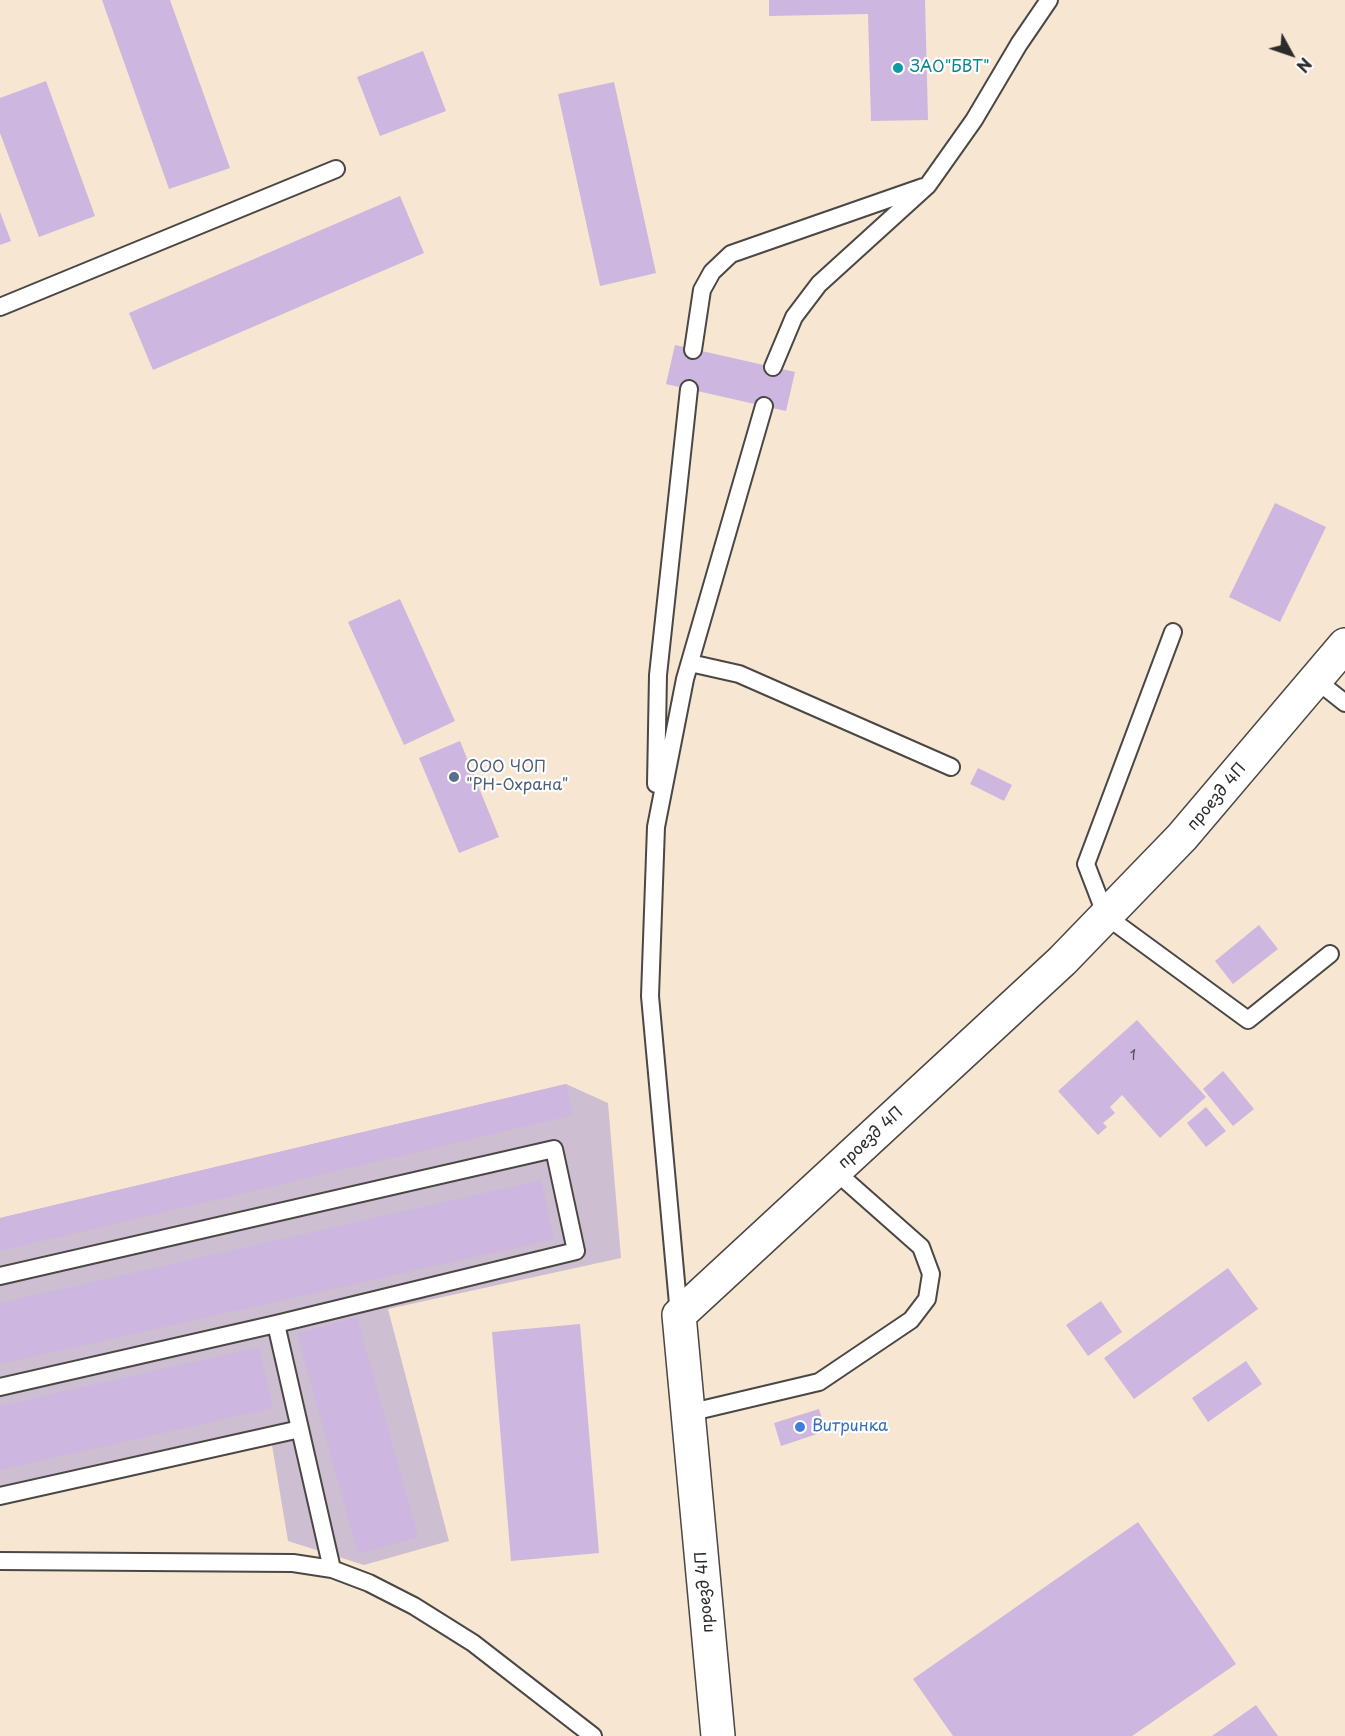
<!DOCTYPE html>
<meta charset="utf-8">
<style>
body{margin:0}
#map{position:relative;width:1345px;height:1736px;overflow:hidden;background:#f7e6d1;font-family:"Playpen Sans",sans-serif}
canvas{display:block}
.north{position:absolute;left:1261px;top:24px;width:60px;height:60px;-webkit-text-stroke:4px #fff;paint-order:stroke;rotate:130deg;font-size:16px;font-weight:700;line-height:24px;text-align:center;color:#2b2b2b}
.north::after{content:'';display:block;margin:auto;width:21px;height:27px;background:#2b2b2b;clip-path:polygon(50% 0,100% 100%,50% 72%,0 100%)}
</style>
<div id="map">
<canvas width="1345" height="1736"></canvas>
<div class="north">N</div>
</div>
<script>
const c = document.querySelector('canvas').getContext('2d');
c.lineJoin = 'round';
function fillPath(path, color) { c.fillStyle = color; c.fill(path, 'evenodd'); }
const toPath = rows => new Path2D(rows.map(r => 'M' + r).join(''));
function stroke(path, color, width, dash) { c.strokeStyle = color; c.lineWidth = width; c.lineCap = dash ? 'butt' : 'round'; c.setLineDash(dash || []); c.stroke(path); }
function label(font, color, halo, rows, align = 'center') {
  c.font = font + ' "Playpen Sans",sans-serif'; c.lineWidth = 4.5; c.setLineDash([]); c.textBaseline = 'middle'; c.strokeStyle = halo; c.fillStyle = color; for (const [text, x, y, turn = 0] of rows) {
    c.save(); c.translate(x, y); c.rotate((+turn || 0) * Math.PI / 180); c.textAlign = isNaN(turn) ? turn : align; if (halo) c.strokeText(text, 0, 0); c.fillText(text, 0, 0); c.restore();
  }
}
fillPath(toPath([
 [566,1084,608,1103,621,1258,388,1309,449,1541,364,1565,288,1541,272,1445,0,1502,0,1218]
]), '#cebed1');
fillPath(toPath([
 [102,0,170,0,230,168,169,189],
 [769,0,925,0,928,120,871,121,868,14,769,16],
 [423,51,446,111,380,136,357,77],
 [46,81,95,216,39,237,0,133,0,98],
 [614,82,656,273,600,286,558,94],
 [400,196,424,253,153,370,129,313],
 [0,212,11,241,0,245],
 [675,345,795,372,786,411,666,384],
 [1275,503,1326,527,1280,622,1229,597],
 [400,599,455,721,404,745,348,622],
 [460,741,499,837,459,853,419,758],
 [978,768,1012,785,1004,801,970,784],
 [1259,925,1278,949,1233,984,1215,961],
 [1137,1020,1206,1097,1160,1138,1122,1095,1110,1107,1115,1113,1103,1123,1107,1127,1098,1135,1058,1091],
 [1223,1071,1254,1109,1233,1126,1203,1089],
 [566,1084,573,1115,0,1251,0,1218],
 [1206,1107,1226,1131,1206,1147,1187,1123],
 [541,1180,554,1239,0,1364,0,1303],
 [1228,1268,1258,1309,1134,1399,1104,1358],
 [1101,1301,1122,1332,1088,1356,1066,1325],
 [357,1317,418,1537,358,1554,297,1334],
 [580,1324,599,1553,511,1561,492,1332],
 [259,1347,273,1408,0,1470,0,1406],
 [1246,1361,1262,1384,1208,1422,1192,1398],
 [819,1409,826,1431,781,1446,774,1423],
 [1138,1522,1236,1664,1132,1736,953,1736,913,1679],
 [1256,1705,1278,1736,1212,1736]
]), '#cdb6df');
const lane = toPath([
 [0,307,336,169],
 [693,350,702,290,712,272,731,254,923,187],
 [773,367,794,317,819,284,928,185,974,120,1019,44,1049,0],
 [1173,632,1086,864,1106,916,1248,1020,1330,954],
 [690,663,739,674,951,767],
 [1316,680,1345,703],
 [656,784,658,675,689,389],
 [0,1276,554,1149,576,1251,276,1324,0,1387],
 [679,1315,650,996,656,827,685,679,764,406],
 [276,1324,332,1569],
 [688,1413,819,1382,911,1320,927,1299,931,1274,921,1247,835,1171],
 [0,1496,300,1429],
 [0,1561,293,1563,332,1569,369,1583,414,1606,473,1643,593,1736]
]);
const street = toPath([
 [718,1736,679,1315,1062,961,1182,837,1345,645]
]);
stroke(lane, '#4a4744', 20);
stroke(street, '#4a4744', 36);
stroke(lane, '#fff', 16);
stroke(street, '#fff', 33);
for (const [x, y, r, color] of [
 [898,68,6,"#0f9aa8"],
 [454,777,6,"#5c6f8a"],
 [800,1427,6,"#3f7fe0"]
]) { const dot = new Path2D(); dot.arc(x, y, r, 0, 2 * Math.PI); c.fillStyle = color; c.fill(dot); stroke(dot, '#fff', 2); }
label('14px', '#544e58', null, [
 ["1",1133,1056]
]);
label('16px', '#0d838f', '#fff', [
 ["ЗАО\"БВТ\"",910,68]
], 'left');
label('16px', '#4e5e75', '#fff', [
 ["ООО ЧОП",466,768],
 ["\"РН-Охрана\"",466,786]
], 'left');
label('16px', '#2b2b2b', '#fff', [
 ["проезд 4П",1217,797,-50],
 ["проезд 4П",871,1138,-43],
 ["проезд 4П",705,1592,-95]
]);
label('16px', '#366cbe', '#fff', [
 ["Витринка",812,1427]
], 'left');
</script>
